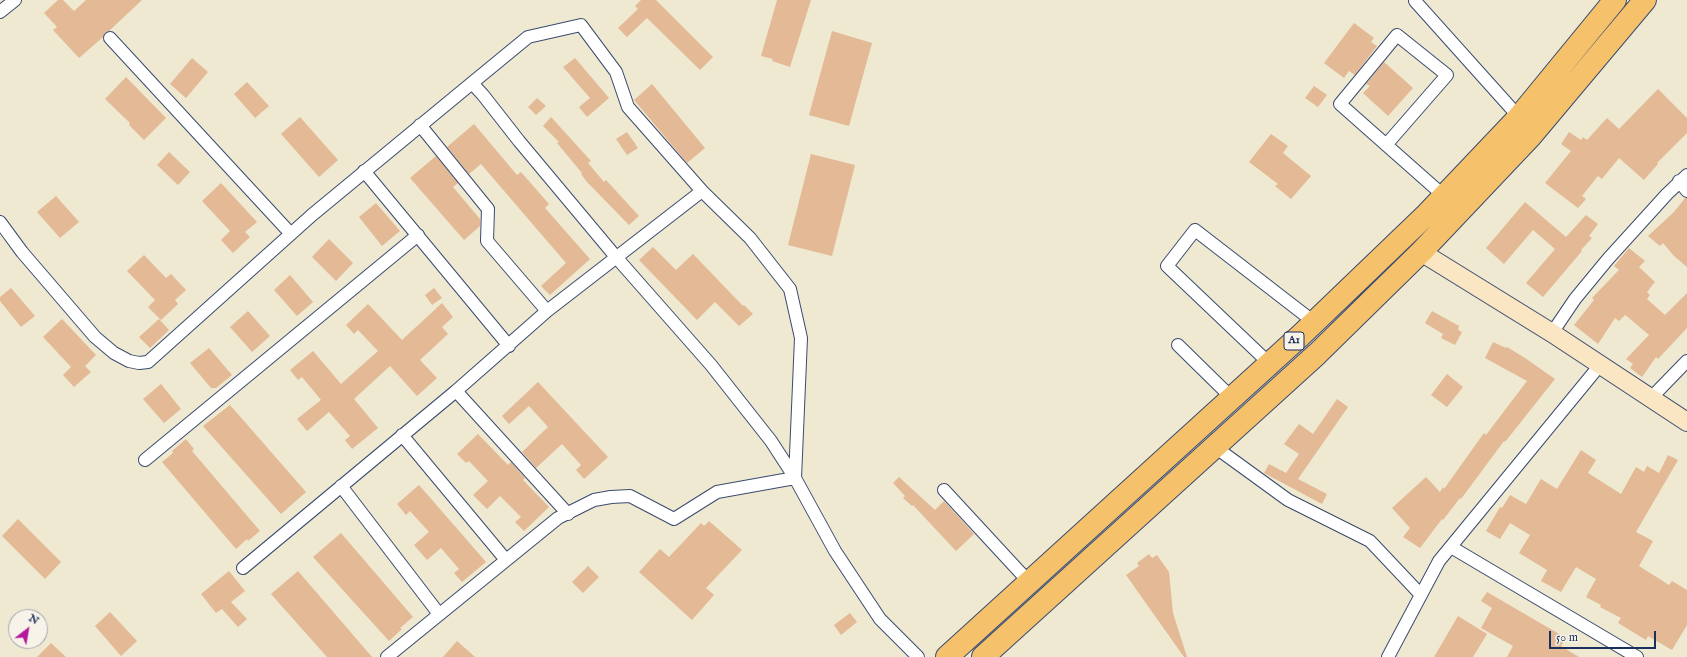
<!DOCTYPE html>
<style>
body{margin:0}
#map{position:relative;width:1687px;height:657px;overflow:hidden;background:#eee9d0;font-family:"IM FELL English",serif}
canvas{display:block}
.north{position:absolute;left:8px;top:609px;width:40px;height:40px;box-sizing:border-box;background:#f7f3e8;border:1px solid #9fa5b1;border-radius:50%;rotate:31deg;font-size:11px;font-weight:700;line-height:16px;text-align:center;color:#1b2f5e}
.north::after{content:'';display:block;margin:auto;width:14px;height:18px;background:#b5179e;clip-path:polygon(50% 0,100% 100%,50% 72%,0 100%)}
.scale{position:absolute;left:1549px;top:631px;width:107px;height:18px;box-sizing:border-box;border:2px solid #1b2f5e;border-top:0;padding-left:5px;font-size:12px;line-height:14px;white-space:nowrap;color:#1b2f5e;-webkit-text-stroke:3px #f7f3e8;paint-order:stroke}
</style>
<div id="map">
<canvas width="1687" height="657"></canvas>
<div class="north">N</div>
<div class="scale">50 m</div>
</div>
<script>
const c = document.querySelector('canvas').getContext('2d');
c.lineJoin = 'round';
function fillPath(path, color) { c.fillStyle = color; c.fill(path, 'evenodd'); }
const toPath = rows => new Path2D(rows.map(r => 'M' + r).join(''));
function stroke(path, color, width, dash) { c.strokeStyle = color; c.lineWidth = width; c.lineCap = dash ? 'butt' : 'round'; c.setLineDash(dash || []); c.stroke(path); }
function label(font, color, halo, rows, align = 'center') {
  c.font = font + ' "IM FELL English",serif'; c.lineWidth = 4; c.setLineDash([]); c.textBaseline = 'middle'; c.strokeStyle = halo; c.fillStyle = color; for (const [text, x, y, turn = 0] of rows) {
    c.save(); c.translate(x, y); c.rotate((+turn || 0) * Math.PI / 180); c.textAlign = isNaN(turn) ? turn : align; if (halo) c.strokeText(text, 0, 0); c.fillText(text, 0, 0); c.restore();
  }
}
fillPath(toPath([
 [58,0,63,0,74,11,86,0,142,0,109,31,105,32,103,37,79,58,53,30,57,27,44,13],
 [641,0,656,0,713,57,700,70,647,18,627,37,618,28,638,9,635,6],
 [777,0,811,0,790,67,772,61,773,59,761,56],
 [1354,23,1374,38,1371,42,1377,46,1355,75,1349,71,1344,78,1324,63],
 [832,31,872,43,849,126,809,115],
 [192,58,208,72,186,98,170,84],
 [575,58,609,98,587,117,579,107,590,98,563,67],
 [1384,62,1413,88,1388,116,1363,93,1370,86,1366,84],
 [126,77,166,118,144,140,129,125,130,123,105,99],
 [247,82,269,106,255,118,234,94],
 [652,84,705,148,687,163,634,100],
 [1314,86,1327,95,1318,107,1305,98],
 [1658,89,1687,118,1687,133,1657,163,1658,164,1644,180,1619,158,1602,179,1598,176,1582,196,1586,199,1578,208,1545,183,1571,151,1561,144,1569,132,1581,140,1583,137,1587,140,1607,118,1619,129],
 [537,98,546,106,536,115,528,107],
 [300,117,338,160,319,177,281,134],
 [551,117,591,161,588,163,604,182,606,180,639,216,629,225,587,182,581,174,582,173,557,143,559,142,543,126],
 [474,124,517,175,521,172,549,204,545,208,590,259,550,295,541,286,566,263,481,164,469,174,447,147],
 [627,132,638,148,627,155,616,139],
 [1271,134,1288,146,1283,153,1311,176,1291,199,1275,186,1278,184,1249,162],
 [169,152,190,172,178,185,157,165],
 [811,154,855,165,832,256,788,245],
 [436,156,458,183,453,187,480,219,480,226,464,240,410,178],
 [221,183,257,222,245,232,250,237,233,253,221,240,230,231,202,201],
 [56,196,79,222,60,238,37,212],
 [1685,198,1687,198,1687,267,1674,256,1663,243,1660,246,1648,236,1674,212],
 [1525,202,1566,237,1586,215,1598,224,1589,236,1592,238,1581,250,1582,251,1543,297,1526,283,1555,249,1533,230,1504,264,1486,248],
 [376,203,400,231,382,246,359,217],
 [329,239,353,263,336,281,312,257],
 [653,247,676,270,693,254,743,306,744,305,753,314,739,326,715,302,697,320,639,260],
 [1629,248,1645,261,1639,267,1655,282,1647,292,1650,295,1647,299,1665,315,1687,293,1687,328,1658,359,1656,357,1642,377,1630,368,1633,364,1626,359,1649,335,1629,318,1625,315,1619,321,1615,318,1598,344,1574,325,1594,300,1592,298,1619,270,1614,266],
 [144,255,166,278,171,274,186,290,175,300,178,304,161,320,148,307,155,300,127,271],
 [290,275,313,302,297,316,274,290],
 [11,288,35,316,21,327,0,301,0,297],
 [434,288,442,298,432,305,425,295],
 [442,303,453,317,442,327,448,334,420,360,437,378,417,396,390,366,354,399,378,428,352,449,345,440,350,436,329,412,307,431,297,419,321,400,302,377,298,380,290,370,313,351,341,384,378,351,358,330,354,334,346,325,368,304,402,340],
 [248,311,270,336,252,352,230,327],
 [1432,311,1459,326,1458,330,1462,332,1455,345,1441,338,1443,334,1425,323],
 [62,319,96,355,85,366,91,372,74,387,63,375,71,367,43,337],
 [159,319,169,330,150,348,139,337],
 [1493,342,1506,348,1507,347,1525,358,1555,379,1505,442,1504,441,1461,499,1460,498,1443,520,1442,519,1420,548,1403,537,1410,528,1392,508,1426,477,1440,492,1443,487,1444,489,1484,433,1486,435,1527,381,1485,358],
 [209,348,232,375,216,388,211,388,190,363],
 [1447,374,1463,387,1447,407,1431,395],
 [538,382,608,457,584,479,576,470,581,465,562,444,536,468,522,452,548,427,529,406,509,424,502,416],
 [161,384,181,409,164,423,143,399],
 [1337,399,1348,407,1298,479,1327,494,1322,504,1264,473,1269,464,1286,473,1299,454,1284,444,1299,424,1313,434],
 [230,405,306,492,281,514,203,426],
 [478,434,508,465,511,462,525,478,523,480,549,507,524,531,515,522,521,517,500,496,487,509,473,495,488,481,469,461,466,463,457,454],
 [186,439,194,449,192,451,260,531,248,541,247,539,236,549,162,462,173,453,172,451],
 [1581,450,1596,460,1588,473,1621,494,1636,467,1644,472,1647,466,1659,473,1668,455,1678,460,1636,532,1653,541,1639,566,1669,585,1672,581,1687,590,1687,625,1672,650,1648,636,1646,640,1618,623,1621,618,1600,607,1601,605,1586,597,1596,579,1576,567,1561,592,1541,581,1547,570,1519,553,1530,535,1510,523,1500,539,1486,531,1500,507,1502,508,1510,495,1526,504,1541,479,1557,489],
 [899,477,935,510,944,501,974,534,956,551,913,505,912,506,903,498,905,496,893,483],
 [419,485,486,562,462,582,454,573,459,569,441,548,427,560,414,545,429,532,410,511,406,515,397,504],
 [18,519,61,562,45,579,2,536],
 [709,521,742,550,706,588,714,595,692,620,639,572,660,549,669,557,701,523,704,526],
 [341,533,413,617,400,628,402,629,389,641,313,557],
 [1149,554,1152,558,1157,555,1169,572,1173,613,1187,657,1184,657,1126,575,1139,566,1137,563],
 [588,566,599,577,583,593,572,582],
 [229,571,245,591,231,602,247,619,238,627,222,609,216,613,201,594],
 [298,571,372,657,327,657,271,594],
 [1487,592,1566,638,1561,646,1579,657,1507,657,1513,646,1481,628,1492,608,1481,601],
 [110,612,137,641,121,656,95,626],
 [850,613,857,622,841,635,834,625],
 [1458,616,1487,634,1473,657,1434,657],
 [457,641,475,657,443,657],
 [51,643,66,657,37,657]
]), '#e3b996');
const street = toPath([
 [1416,0,1415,1,1519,117],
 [0,12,15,0],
 [110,38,291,234],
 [472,83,528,37,581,25,616,72,628,107,702,191],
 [420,125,488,209,487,241,547,311],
 [1386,145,1447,75,1397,35,1340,104,1444,196],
 [364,171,509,346],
 [1679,181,1687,191],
 [0,222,22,252,95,337,114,353,129,361,139,363,148,362,312,215,472,83,483,95,519,141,616,257,711,365,771,441,795,478,835,551,880,619,918,657],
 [1552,333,1575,299,1608,259,1667,194,1687,175],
 [1178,345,1232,398],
 [1270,364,1167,266,1195,230,1314,322],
 [456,391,568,514],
 [1651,398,1687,361],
 [402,435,506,560],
 [1215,447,1288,500,1370,541,1421,595],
 [145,460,418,235],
 [341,486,439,614],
 [944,490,1029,582],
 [1451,547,1637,657],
 [243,568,456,391,547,311,702,191,750,238,790,289,801,338,795,478,717,492,674,519,630,496,611,497,594,500,558,518,387,657],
 [1388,657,1439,561,1600,365]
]);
const secondary = toPath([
 [1421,252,1552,333,1687,422]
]);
const highway = toPath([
 [947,657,1300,336,1425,216,1519,117,1615,0],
 [983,657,1317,354,1421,252,1530,137,1645,0]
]);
stroke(street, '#3b4b6f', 14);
stroke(secondary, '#3b4b6f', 20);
stroke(highway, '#3b4b6f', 24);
stroke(street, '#fff', 12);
stroke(secondary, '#fbe6c4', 18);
stroke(highway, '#f5c16b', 22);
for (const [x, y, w] of [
 [1294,341,20]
]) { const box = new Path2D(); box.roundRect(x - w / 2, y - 9, w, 18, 3); c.fillStyle = '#f7f3e8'; c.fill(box); stroke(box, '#1b2f5e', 1); }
label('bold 11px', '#1b2f5e', null, [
 ["A1",1294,341]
]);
</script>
